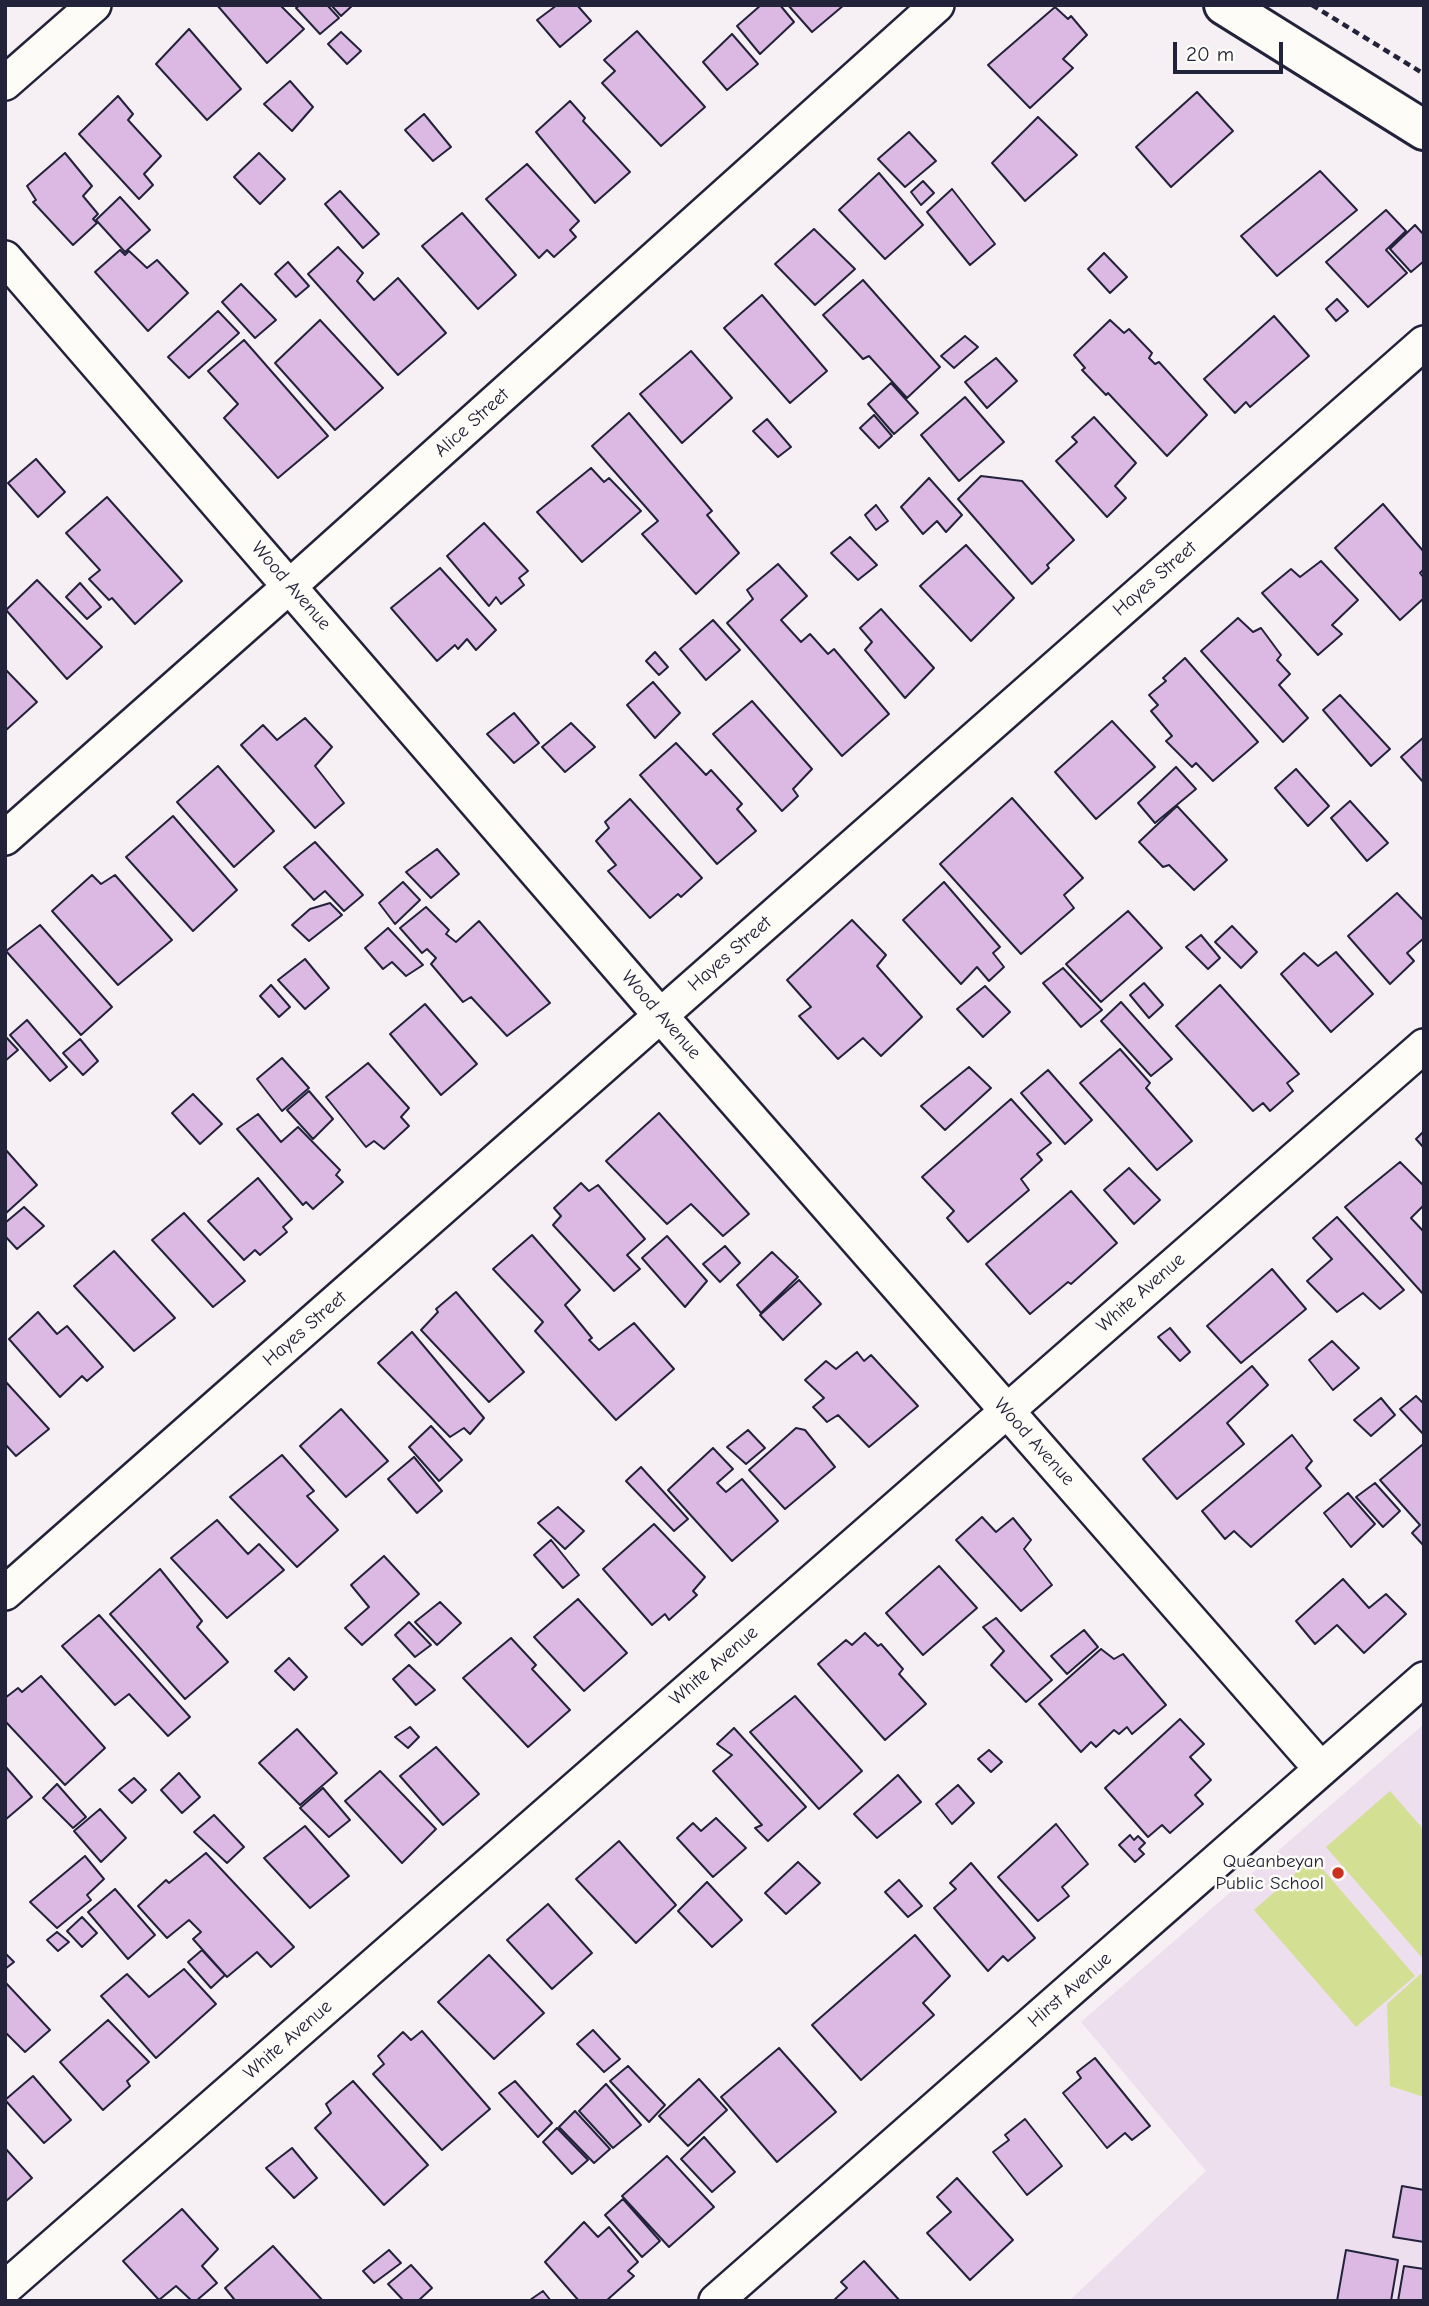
<!DOCTYPE html>
<style>
body{margin:0}
#map{position:relative;width:1429px;height:2306px;overflow:hidden;background:#f6eff3;font-family:"Comic Neue",sans-serif}
canvas{display:block}
.frame{position:absolute;inset:0;border:7px solid #22223b;pointer-events:none}
.scale{position:absolute;left:1173px;top:42px;width:110px;height:32px;box-sizing:border-box;border:4px solid #22223b;border-top:0;padding-left:9px;font-size:21px;line-height:24px;white-space:nowrap;color:#22223b;-webkit-text-stroke:5px #fdfcf7;paint-order:stroke}
</style>
<div id="map">
<canvas width="1429" height="2306"></canvas>
<div class="frame"></div>
<div class="scale">20 m</div>
</div>
<script>
const c = document.querySelector('canvas').getContext('2d');
c.lineJoin = 'round';
function fillPath(path, color) { c.fillStyle = color; c.fill(path, 'evenodd'); }
const toPath = rows => new Path2D(rows.map(r => 'M' + r).join(''));
function stroke(path, color, width, dash) { c.strokeStyle = color; c.lineWidth = width; c.lineCap = dash ? 'butt' : 'round'; c.setLineDash(dash || []); c.stroke(path); }
function label(font, color, halo, rows, align = 'center') {
  c.font = font + ' "Comic Neue",sans-serif'; c.lineWidth = 5; c.setLineDash([]); c.textBaseline = 'middle'; c.strokeStyle = halo; c.fillStyle = color; for (const [text, x, y, turn = 0] of rows) {
    c.save(); c.translate(x, y); c.rotate((+turn || 0) * Math.PI / 180); c.textAlign = isNaN(turn) ? turn : align; if (halo) c.strokeText(text, 0, 0); c.fillText(text, 0, 0); c.restore();
  }
}
fillPath(toPath([
 [1424,1724,1424,2301,1069,2301,1206,2171,1081,2022]
]), '#eedfee');
fillPath(toPath([
 [1390,1791,1424,1830,1424,1960,1326,1847],
 [1313,1858,1415,1976,1356,2027,1254,1910],
 [1424,1971,1424,2097,1390,2086,1387,2004]
]), '#d3e093');
const building = toPath([
 [217,5,280,5,304,29,267,63,217,5],
 [300,5,327,5,339,18,320,34,296,8,300,5],
 [331,5,353,5,341,16,331,5],
 [557,5,577,5,591,21,560,47,537,20,557,5],
 [761,5,780,5,794,22,760,54,737,26,761,5],
 [788,5,844,5,812,32,788,5],
 [1055,7,1068,19,1071,16,1087,35,1063,59,1073,68,1030,108,988,65,1055,7],
 [189,29,241,89,207,120,156,64,189,29],
 [637,31,705,107,661,146,602,83,615,71,604,60,637,31],
 [341,32,361,51,347,64,328,44,341,32],
 [732,34,758,64,727,90,703,62,732,34],
 [290,81,313,107,292,131,264,104,290,81],
 [1197,92,1233,131,1171,187,1136,147,1197,92],
 [118,96,133,114,128,120,161,156,144,174,153,185,139,199,79,134,118,96],
 [570,101,585,118,583,121,630,172,595,203,536,132,570,101],
 [424,114,451,147,433,161,405,130,424,114],
 [1038,117,1077,155,1025,201,992,163,1038,117],
 [909,132,936,161,905,187,878,159,909,132],
 [65,153,92,186,83,196,98,214,93,219,97,223,73,245,33,202,36,200,27,186,65,153],
 [259,153,285,179,260,204,234,177,259,153],
 [527,164,579,221,570,230,576,237,554,257,547,250,539,258,486,199,527,164],
 [1320,171,1357,210,1277,276,1241,236,1320,171],
 [879,173,923,225,885,259,839,210,879,173],
 [923,181,934,193,921,205,911,192,923,181],
 [952,189,995,244,970,265,927,212,952,189],
 [340,191,379,234,363,248,325,204,340,191],
 [120,197,150,230,125,252,96,220,120,197],
 [1386,210,1406,231,1386,250,1407,273,1368,307,1326,262,1386,210],
 [462,213,516,275,478,309,422,246,462,213],
 [1415,225,1424,235,1424,261,1411,272,1390,249,1415,225],
 [814,229,855,269,815,305,775,264,814,229],
 [338,247,363,273,357,281,374,300,398,278,446,333,398,375,308,274,338,247],
 [120,250,125,255,129,251,147,268,157,260,188,293,148,331,95,272,120,250],
 [1104,253,1127,277,1110,293,1088,269,1104,253],
 [288,262,309,286,296,297,275,274,288,262],
 [863,280,940,367,907,398,869,356,863,359,823,315,863,280],
 [241,284,276,320,255,338,222,302,241,284],
 [762,295,827,371,790,403,724,328,762,295],
 [1337,299,1348,311,1336,321,1326,309,1337,299],
 [218,311,239,333,189,378,168,357,218,311],
 [1274,316,1309,356,1250,407,1246,402,1235,413,1204,379,1274,316],
 [320,320,383,388,335,430,275,363,320,320],
 [1110,320,1124,333,1129,329,1152,353,1149,358,1155,364,1159,362,1207,415,1167,456,1108,393,1106,395,1082,370,1085,368,1074,355,1110,320],
 [965,336,978,347,954,368,941,356,965,336],
 [244,340,328,436,278,478,224,418,238,404,208,371,244,340],
 [691,351,732,398,682,443,640,394,691,351],
 [996,358,1017,381,987,408,965,382,996,358],
 [891,383,918,413,894,434,868,404,891,383],
 [965,397,1004,442,959,481,921,435,965,397],
 [629,413,712,511,707,515,739,553,696,594,642,534,658,521,592,446,629,413],
 [874,415,892,436,879,448,860,428,874,415],
 [1094,417,1136,463,1115,486,1126,498,1107,517,1056,461,1077,442,1072,437,1094,417],
 [767,419,791,447,778,457,753,431,767,419],
 [36,459,65,492,38,517,8,483,36,459],
 [591,468,604,482,609,478,641,511,582,562,537,512,591,468],
 [981,476,1022,481,1074,540,1047,565,1049,568,1032,584,958,499,981,476],
 [929,478,962,515,946,532,937,521,923,534,901,507,929,478],
 [107,497,182,581,135,624,112,598,109,600,89,579,100,570,66,533,107,497],
 [1383,504,1424,552,1424,569,1420,573,1424,578,1424,598,1400,620,1335,548,1383,504],
 [876,505,888,521,876,530,865,515,876,505],
 [484,523,528,571,519,578,524,585,501,604,496,597,489,606,447,556,484,523],
 [850,537,877,565,858,580,831,553,850,537],
 [966,545,1014,598,971,641,920,586,966,545],
 [1321,561,1358,600,1332,625,1342,634,1318,655,1262,593,1291,569,1300,577,1321,561],
 [778,564,807,596,781,620,801,642,810,634,828,654,834,649,889,714,842,756,727,623,753,599,747,590,778,564],
 [440,568,496,630,476,650,467,639,458,649,455,645,437,661,391,608,440,568],
 [37,580,102,647,67,679,6,610,37,580],
 [80,583,101,607,87,619,66,597,80,583],
 [881,609,934,668,905,698,865,650,872,642,860,628,881,609],
 [1238,618,1253,632,1261,628,1281,655,1277,660,1290,674,1279,685,1308,718,1283,742,1201,651,1238,618],
 [713,620,740,650,706,680,680,649,713,620],
 [655,652,668,667,659,675,646,661,655,652],
 [1185,658,1258,742,1213,781,1196,763,1192,767,1166,741,1172,736,1151,711,1158,705,1149,695,1166,681,1163,678,1185,658],
 [5,669,37,702,5,731,5,669],
 [653,682,680,713,655,738,627,705,653,682],
 [1340,695,1390,749,1371,766,1323,710,1340,695],
 [752,701,812,769,793,789,798,796,782,811,713,734,752,701],
 [514,713,539,743,514,763,487,734,514,713],
 [305,718,332,747,315,766,344,803,315,828,241,745,263,725,277,740,305,718],
 [1112,721,1155,767,1096,819,1055,772,1112,721],
 [571,723,595,747,565,772,542,747,571,723],
 [1424,737,1424,783,1401,757,1424,737],
 [676,743,706,775,711,770,742,804,737,809,756,831,717,864,640,775,676,743],
 [218,766,274,831,234,867,177,802,218,766],
 [1176,767,1196,789,1155,823,1138,803,1176,767],
 [1296,769,1329,806,1308,826,1275,788,1296,769],
 [1012,798,1083,878,1064,895,1074,908,1021,954,940,864,1012,798],
 [630,799,702,878,681,897,678,894,650,918,608,871,616,865,596,841,609,828,605,822,630,799],
 [1350,801,1388,843,1367,861,1331,818,1350,801],
 [1177,806,1227,860,1194,890,1169,865,1163,867,1139,842,1177,806],
 [173,816,237,890,193,931,126,857,173,816],
 [315,842,363,895,344,911,325,891,314,900,284,867,315,842],
 [437,849,459,874,431,898,406,872,437,849],
 [92,875,101,884,115,875,172,940,118,985,52,911,92,875],
 [403,882,420,900,395,924,379,903,403,882],
 [944,882,1000,947,993,953,1004,967,989,981,977,967,961,984,903,920,944,882],
 [1397,893,1424,921,1424,938,1407,953,1414,961,1390,984,1348,936,1397,893],
 [330,903,342,915,309,941,292,925,310,909,330,903],
 [426,907,449,930,446,934,456,942,479,921,550,1003,507,1036,471,997,463,1002,431,964,436,958,427,949,422,953,400,928,426,907],
 [1128,911,1162,948,1101,1002,1066,964,1128,911],
 [852,920,886,955,877,966,922,1017,881,1056,863,1038,838,1059,799,1016,811,1007,787,980,852,920],
 [40,925,112,1007,81,1035,6,951,40,925],
 [1232,926,1257,952,1241,968,1215,942,1232,926],
 [388,928,423,965,406,976,392,962,383,969,365,948,388,928],
 [1201,935,1220,958,1208,969,1186,947,1201,935],
 [1336,952,1373,994,1331,1032,1281,974,1304,953,1318,966,1336,952],
 [305,959,329,988,305,1009,278,980,305,959],
 [1063,968,1102,1010,1081,1027,1043,983,1063,968],
 [1144,983,1163,1005,1149,1018,1130,995,1144,983],
 [271,985,290,1007,279,1017,260,996,271,985],
 [1220,985,1299,1074,1287,1083,1293,1091,1270,1111,1263,1103,1253,1111,1176,1026,1220,985],
 [985,986,1010,1012,983,1037,957,1009,985,986],
 [1121,1002,1172,1059,1151,1076,1101,1021,1121,1002],
 [425,1004,477,1064,441,1095,390,1034,425,1004],
 [27,1020,67,1067,50,1081,10,1035,27,1020],
 [5,1036,18,1050,5,1061,5,1036],
 [80,1039,98,1061,83,1075,63,1053,80,1039],
 [1120,1049,1150,1083,1146,1088,1192,1141,1157,1170,1080,1083,1120,1049],
 [282,1058,309,1088,282,1111,257,1079,282,1058],
 [368,1063,409,1108,401,1117,409,1126,384,1149,374,1141,366,1147,326,1097,368,1063],
 [969,1067,991,1088,945,1130,921,1106,969,1067],
 [1048,1070,1092,1120,1065,1144,1021,1093,1048,1070],
 [309,1091,333,1119,313,1139,287,1110,309,1091],
 [193,1094,222,1124,200,1144,172,1113,193,1094],
 [1011,1099,1051,1143,1037,1154,1042,1160,1021,1179,1029,1190,968,1242,947,1218,954,1211,922,1177,1011,1099],
 [659,1113,749,1214,723,1236,691,1204,667,1224,606,1161,659,1113],
 [258,1114,281,1142,298,1127,340,1170,336,1175,343,1182,313,1209,306,1202,303,1205,237,1129,258,1114],
 [1424,1131,1424,1148,1416,1139,1424,1131],
 [5,1149,37,1185,5,1214,5,1149],
 [1400,1162,1424,1186,1424,1205,1411,1218,1424,1232,1424,1295,1345,1207,1400,1162],
 [1129,1168,1160,1200,1134,1224,1104,1190,1129,1168],
 [258,1178,292,1219,283,1227,287,1232,260,1255,255,1250,244,1260,208,1221,258,1178],
 [581,1183,589,1191,598,1185,645,1239,627,1255,640,1269,614,1291,553,1225,561,1216,554,1208,581,1183],
 [1071,1191,1117,1243,1071,1284,1068,1282,1030,1314,986,1264,1071,1191],
 [24,1207,44,1226,17,1249,5,1236,5,1223,24,1207],
 [184,1213,245,1281,213,1307,152,1240,184,1213],
 [1337,1217,1404,1290,1380,1309,1363,1293,1337,1312,1307,1281,1332,1259,1313,1238,1337,1217],
 [532,1235,580,1290,565,1305,592,1338,589,1340,599,1350,634,1323,674,1369,616,1420,535,1331,543,1322,493,1269,532,1235],
 [667,1236,707,1281,685,1307,642,1258,667,1236],
 [725,1246,740,1263,720,1282,703,1264,725,1246],
 [114,1251,175,1318,134,1351,74,1286,114,1251],
 [772,1252,798,1277,761,1313,737,1285,772,1252],
 [1272,1269,1306,1309,1241,1363,1207,1326,1272,1269],
 [799,1280,821,1304,783,1340,760,1315,799,1280],
 [456,1292,524,1372,489,1402,421,1330,438,1312,436,1309,456,1292],
 [38,1312,57,1334,67,1326,103,1367,87,1381,82,1376,60,1397,9,1339,38,1312],
 [1170,1328,1190,1352,1180,1361,1158,1337,1170,1328],
 [412,1332,484,1418,470,1434,464,1428,450,1437,378,1363,412,1332],
 [1332,1341,1359,1368,1333,1390,1309,1360,1332,1341],
 [857,1352,864,1361,871,1355,918,1406,869,1447,838,1415,827,1422,813,1407,824,1398,805,1380,826,1361,836,1369,857,1352],
 [1252,1366,1268,1385,1227,1423,1244,1444,1177,1499,1143,1459,1252,1366],
 [5,1381,49,1429,16,1456,5,1444,5,1381],
 [1416,1396,1424,1404,1424,1435,1400,1409,1416,1396],
 [1381,1398,1395,1415,1371,1436,1354,1420,1381,1398],
 [341,1409,388,1461,346,1497,300,1446,341,1409],
 [431,1426,462,1460,439,1481,409,1447,431,1426],
 [796,1428,805,1430,835,1467,785,1509,749,1470,796,1428],
 [748,1430,765,1448,746,1464,727,1447,748,1430],
 [1292,1435,1312,1461,1306,1468,1321,1486,1251,1547,1234,1531,1225,1539,1202,1511,1292,1435],
 [1422,1445,1424,1447,1424,1546,1412,1533,1420,1525,1380,1480,1422,1445],
 [713,1448,733,1469,717,1483,726,1492,742,1479,778,1521,732,1561,668,1490,713,1448],
 [282,1455,314,1491,307,1496,338,1530,297,1567,230,1497,282,1455],
 [414,1457,442,1491,417,1513,388,1479,414,1457],
 [641,1467,688,1519,674,1531,626,1481,641,1467],
 [1375,1483,1400,1511,1383,1527,1356,1497,1375,1483],
 [1348,1493,1375,1524,1351,1547,1324,1513,1348,1493],
 [558,1507,584,1531,565,1549,538,1523,558,1507],
 [982,1517,996,1532,1013,1518,1031,1540,1024,1549,1052,1585,1021,1611,956,1540,982,1517],
 [217,1520,248,1554,259,1544,284,1570,227,1618,171,1558,217,1520],
 [654,1524,705,1577,693,1591,697,1595,669,1620,665,1614,652,1625,603,1569,654,1524],
 [551,1540,579,1575,563,1588,534,1555,551,1540],
 [384,1556,419,1594,362,1645,345,1628,369,1607,351,1585,384,1556],
 [939,1566,977,1608,923,1655,886,1613,939,1566],
 [160,1569,202,1621,197,1627,228,1662,185,1699,110,1614,160,1569],
 [1343,1579,1369,1608,1386,1594,1406,1614,1364,1653,1337,1625,1315,1644,1296,1621,1343,1579],
 [578,1599,627,1653,584,1691,534,1637,578,1599],
 [440,1602,461,1623,437,1645,415,1622,440,1602],
 [99,1615,190,1717,168,1736,129,1694,115,1705,62,1646,99,1615],
 [996,1618,1052,1680,1026,1702,991,1665,1004,1651,983,1627,996,1618],
 [409,1622,431,1645,415,1657,395,1635,409,1622],
 [1084,1630,1098,1647,1067,1674,1051,1656,1084,1630],
 [865,1633,878,1646,881,1644,903,1669,899,1674,926,1704,885,1740,818,1664,846,1640,852,1645,865,1633],
 [511,1638,536,1665,532,1669,570,1710,528,1747,463,1678,511,1638],
 [1101,1649,1114,1659,1123,1654,1166,1705,1132,1734,1127,1727,1119,1734,1114,1730,1096,1747,1091,1742,1081,1752,1039,1704,1101,1649],
 [289,1658,307,1677,294,1690,275,1671,289,1658],
 [409,1665,435,1690,416,1705,393,1679,409,1665],
 [41,1676,105,1748,65,1785,5,1721,5,1698,18,1688,22,1692,41,1676],
 [795,1696,862,1771,819,1809,750,1732,795,1696],
 [1180,1719,1204,1744,1190,1757,1211,1780,1195,1795,1203,1804,1170,1833,1162,1825,1148,1837,1105,1788,1180,1719],
 [410,1727,419,1737,408,1748,395,1737,410,1727],
 [734,1728,806,1807,768,1841,755,1828,762,1825,713,1771,732,1755,717,1744,734,1728],
 [297,1729,337,1773,300,1805,259,1763,297,1729],
 [436,1747,479,1794,443,1825,400,1776,436,1747],
 [989,1750,1002,1762,991,1772,978,1759,989,1750],
 [5,1766,32,1797,5,1820,5,1766],
 [380,1771,436,1829,402,1863,345,1801,380,1771],
 [179,1773,200,1797,182,1813,161,1790,179,1773],
 [898,1775,921,1802,877,1838,854,1814,898,1775],
 [134,1778,146,1790,132,1803,119,1790,134,1778],
 [57,1784,86,1817,73,1828,43,1798,57,1784],
 [958,1785,974,1803,952,1824,936,1804,958,1785],
 [323,1788,350,1820,329,1837,300,1808,323,1788],
 [100,1809,126,1838,101,1862,74,1831,100,1809],
 [214,1815,244,1847,227,1863,194,1832,214,1815],
 [716,1818,746,1848,713,1877,677,1838,693,1823,701,1831,716,1818],
 [1056,1824,1088,1864,1062,1887,1069,1896,1038,1921,998,1877,1056,1824],
 [305,1826,349,1876,310,1908,264,1858,305,1826],
 [1130,1835,1134,1840,1138,1836,1145,1843,1139,1849,1144,1854,1135,1862,1119,1845,1130,1835],
 [619,1841,676,1905,636,1943,576,1879,619,1841],
 [206,1853,294,1947,271,1967,257,1952,227,1977,193,1939,201,1932,189,1920,167,1938,138,1906,166,1880,169,1883,206,1853],
 [85,1856,104,1879,87,1895,91,1900,57,1928,30,1902,85,1856],
 [798,1862,820,1883,786,1914,765,1893,798,1862],
 [971,1863,1035,1938,1008,1961,1003,1956,988,1971,934,1908,956,1889,950,1883,971,1863],
 [899,1880,922,1906,908,1917,885,1892,899,1880],
 [707,1882,742,1920,712,1947,678,1911,707,1882],
 [115,1889,155,1935,128,1959,88,1912,115,1889],
 [548,1904,592,1953,552,1989,507,1940,548,1904],
 [82,1917,97,1933,82,1947,67,1931,82,1917],
 [57,1932,69,1942,58,1951,47,1940,57,1932],
 [915,1935,950,1976,923,2003,934,2015,861,2080,812,2025,915,1935],
 [202,1950,225,1975,211,1988,188,1962,202,1950],
 [5,1953,14,1962,5,1969,5,1953],
 [489,1955,544,2013,494,2059,438,2002,489,1955],
 [184,1969,216,2004,156,2058,101,1996,127,1974,149,1997,184,1969],
 [5,1982,50,2030,25,2052,5,2032,5,1982],
 [108,2020,149,2062,127,2081,130,2086,103,2110,60,2062,108,2020],
 [593,2030,620,2059,604,2072,577,2044,593,2030],
 [422,2031,490,2109,442,2150,373,2074,384,2064,378,2056,403,2032,411,2040,422,2031],
 [779,2048,836,2112,777,2162,721,2097,779,2048],
 [1095,2058,1150,2126,1132,2140,1125,2133,1107,2148,1063,2093,1081,2078,1077,2072,1095,2058],
 [628,2066,665,2105,649,2122,610,2081,628,2066],
 [33,2076,71,2120,44,2143,5,2100,33,2076],
 [699,2079,727,2110,688,2146,659,2116,699,2079],
 [353,2081,428,2165,384,2205,315,2128,331,2113,326,2104,353,2081],
 [515,2081,552,2123,538,2137,499,2093,515,2081],
 [606,2084,641,2125,613,2148,579,2111,606,2084],
 [575,2111,610,2149,594,2163,559,2127,575,2111],
 [1025,2119,1062,2166,1027,2195,993,2152,1009,2140,1005,2135,1025,2119],
 [557,2128,588,2160,572,2174,543,2142,557,2128],
 [704,2137,735,2172,712,2192,681,2159,704,2137],
 [5,2148,32,2178,5,2202,5,2148],
 [292,2148,317,2178,294,2198,266,2168,292,2148],
 [667,2156,714,2207,669,2247,622,2196,667,2156],
 [957,2178,1013,2240,970,2280,927,2233,951,2212,937,2197,957,2178],
 [1402,2186,1424,2190,1424,2242,1393,2237,1402,2186],
 [623,2199,660,2241,642,2257,605,2215,623,2199],
 [182,2209,218,2249,202,2266,217,2283,196,2301,192,2301,176,2286,159,2300,123,2261,182,2209],
 [584,2222,598,2237,609,2227,638,2262,628,2271,634,2276,606,2301,579,2301,545,2262,584,2222],
 [273,2246,323,2301,232,2301,234,2299,225,2288,273,2246],
 [389,2250,401,2263,374,2283,363,2271,389,2250],
 [1346,2250,1398,2260,1391,2301,1337,2301,1346,2250],
 [864,2261,900,2301,833,2301,847,2288,841,2282,864,2261],
 [411,2265,432,2288,418,2301,404,2301,388,2284,411,2265],
 [1404,2266,1424,2269,1424,2301,1398,2301,1404,2266],
 [543,2291,551,2301,530,2300,543,2291]
]);
fillPath(building, '#dcb9e3');
stroke(building, '#22223b', 2);
const minor = toPath([
 [5,83,94,5],
 [5,258,660,1015,1321,1769],
 [5,838,291,585,937,5],
 [5,1593,1424,343],
 [5,2288,1424,1046],
 [716,2301,1424,1679]
]);
const secondary = toPath([
 [1224,5,1424,130]
]);
stroke(minor, '#22223b', 38);
stroke(secondary, '#22223b', 44);
stroke(toPath([
 [1312,5,1424,74]
]), '#22223b', 4.5, [7, 5]);
stroke(minor, '#fdfcf7', 33);
stroke(secondary, '#fdfcf7', 38);
for (const [x, y, r, color] of [
 [1338,1873,7,"#c8321e"]
]) { const dot = new Path2D(); dot.arc(x, y, r, 0, 2 * Math.PI); c.fillStyle = color; c.fill(dot); stroke(dot, '#fdfcf7', 2.5); }
label('19px', '#22223b', '#fdfcf7', [
 ["Alice Street",472,423,-42],
 ["Hayes Street",1155,579,-41],
 ["Wood Avenue",291,586,49],
 ["Hayes Street",730,954,-41],
 ["Wood Avenue",661,1015,49],
 ["White Avenue",1141,1293,-41],
 ["Hayes Street",305,1329,-41],
 ["Wood Avenue",1034,1442,48],
 ["White Avenue",714,1666,-41],
 ["Hirst Avenue",1070,1990,-41],
 ["White Avenue",288,2040,-41]
]);
label('19px', '#22223b', '#fdfcf7', [
 ["Queanbeyan",1324,1862],
 ["Public School",1324,1884]
], 'right');
</script>
